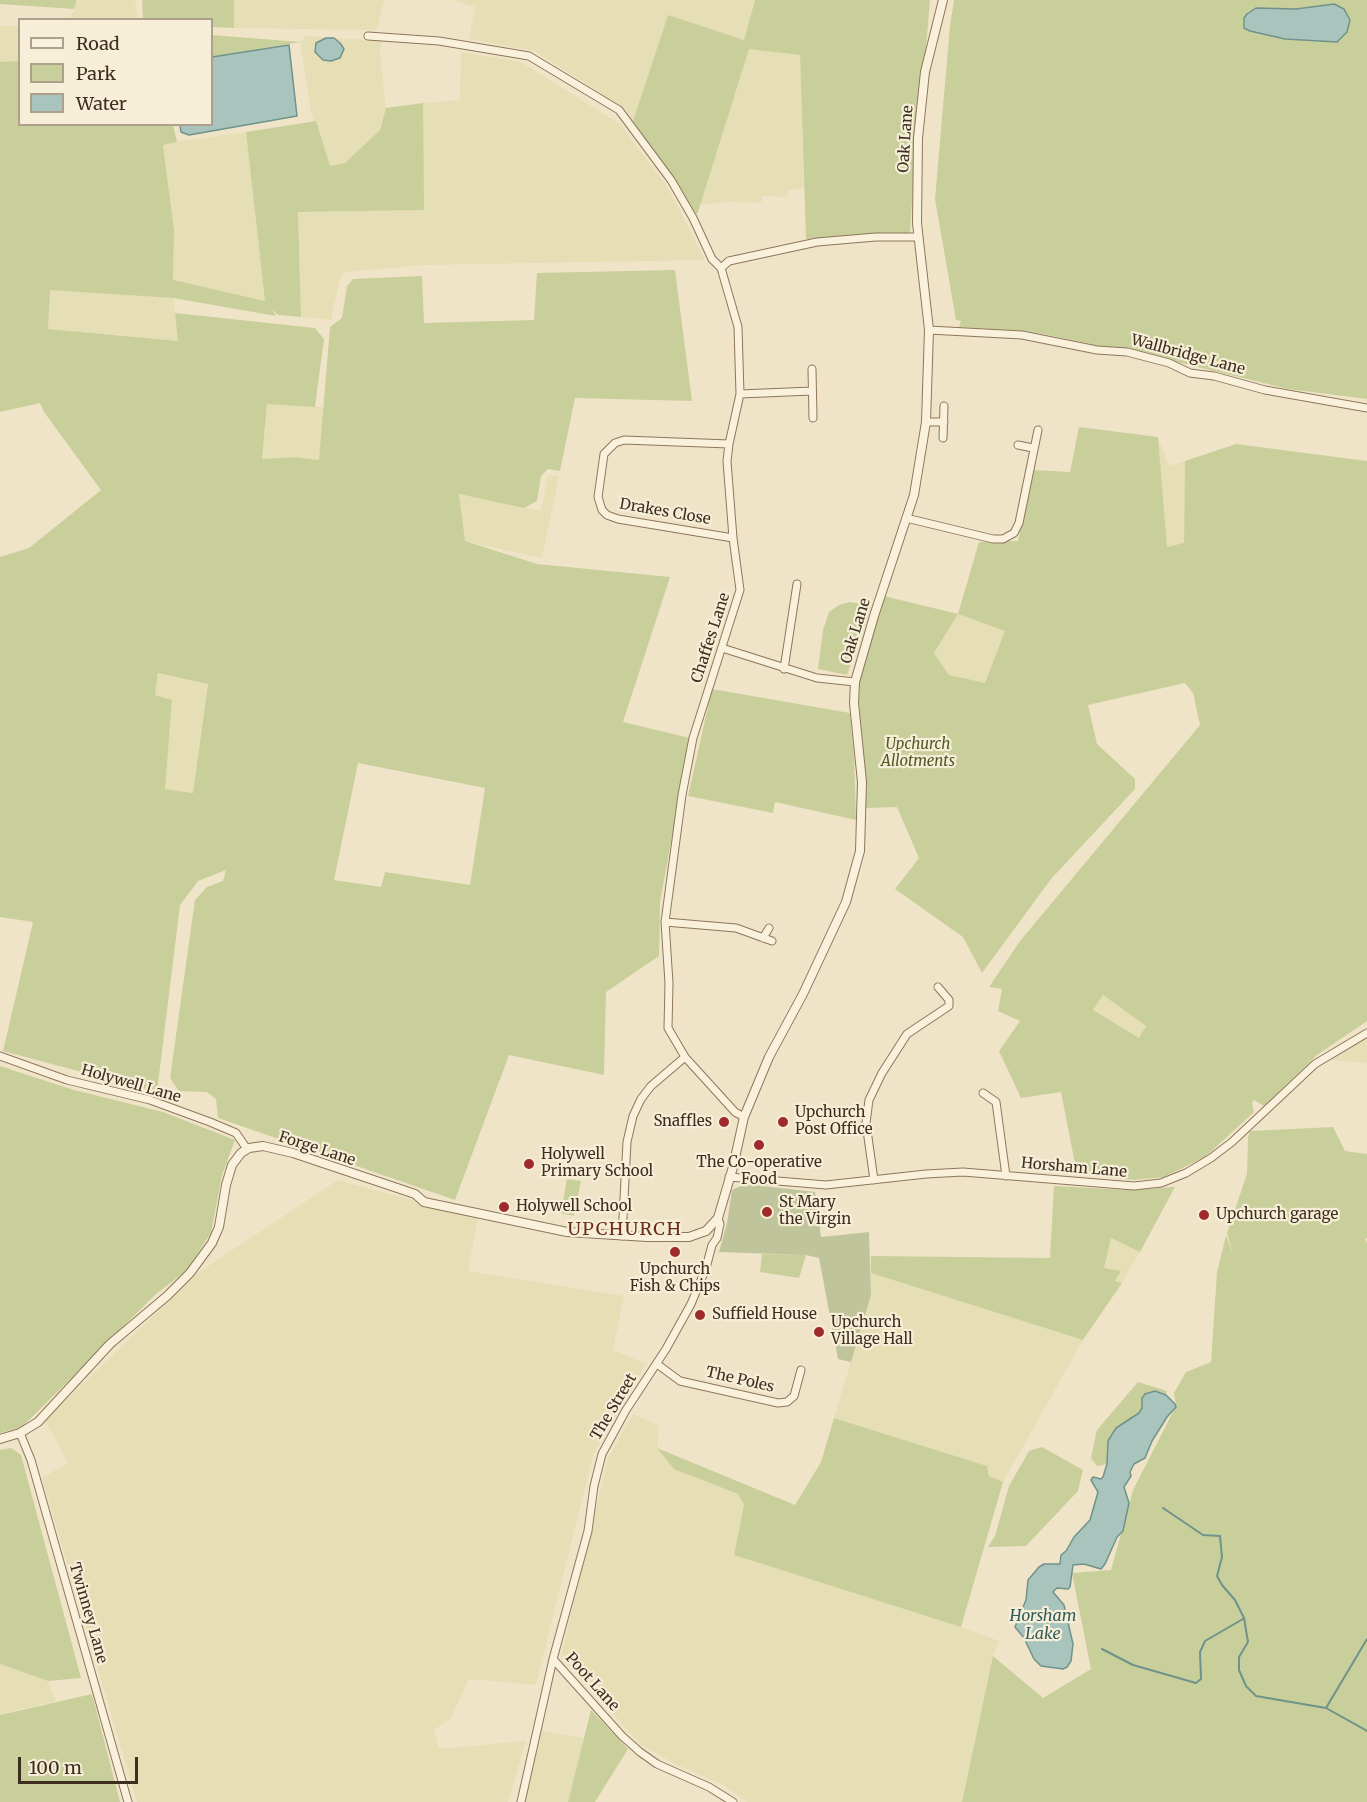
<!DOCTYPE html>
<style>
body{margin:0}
#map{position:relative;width:1367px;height:1802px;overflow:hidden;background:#f0e4c8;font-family:Merriweather,serif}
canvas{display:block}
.legend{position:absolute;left:18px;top:18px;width:195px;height:108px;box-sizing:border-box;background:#f7eed8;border:2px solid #ada18e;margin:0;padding:8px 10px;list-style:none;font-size:18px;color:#3d2e20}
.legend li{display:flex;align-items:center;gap:12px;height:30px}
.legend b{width:30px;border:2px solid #ada18e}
.scale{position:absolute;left:18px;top:1757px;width:120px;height:27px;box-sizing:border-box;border:3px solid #3d2e20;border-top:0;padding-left:8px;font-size:18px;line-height:21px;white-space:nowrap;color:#3d2e20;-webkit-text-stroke:4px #f7eed8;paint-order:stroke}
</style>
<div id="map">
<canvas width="1367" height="1802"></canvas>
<ul class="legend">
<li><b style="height:8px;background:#faf1dc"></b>Road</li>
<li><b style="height:16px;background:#c9cf9b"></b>Park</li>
<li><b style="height:16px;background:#a9c4bc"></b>Water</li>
</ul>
<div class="scale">100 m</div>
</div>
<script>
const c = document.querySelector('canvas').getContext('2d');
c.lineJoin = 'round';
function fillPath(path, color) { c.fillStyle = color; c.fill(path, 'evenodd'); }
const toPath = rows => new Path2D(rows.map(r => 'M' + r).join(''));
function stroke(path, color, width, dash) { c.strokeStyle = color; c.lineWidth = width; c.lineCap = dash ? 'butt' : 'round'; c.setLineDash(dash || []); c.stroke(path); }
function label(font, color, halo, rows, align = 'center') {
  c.font = font + ' Merriweather,serif'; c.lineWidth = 4.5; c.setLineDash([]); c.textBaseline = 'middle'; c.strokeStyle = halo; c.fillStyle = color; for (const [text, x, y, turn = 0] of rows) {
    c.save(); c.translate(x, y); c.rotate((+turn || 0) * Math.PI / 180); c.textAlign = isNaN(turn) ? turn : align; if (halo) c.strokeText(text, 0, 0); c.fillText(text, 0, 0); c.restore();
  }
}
fillPath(toPath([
 [78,0,135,0,138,19,70,19],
 [233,0,384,0,377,30,234,28],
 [452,0,755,0,744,40,668,15,633,121,624,108,534,51,469,39,475,7],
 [0,26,19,26,19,61,0,62],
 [307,36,382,41,380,53,386,108,380,130,345,163,329,166,311,112,300,42],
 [749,48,800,55,804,188,788,190,788,197,762,196,761,203,730,202,698,205],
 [461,52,521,62,620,124,668,188,705,260,424,265,345,272,340,278,331,320,301,317,298,212,423,210,423,103,460,100],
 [246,132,265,301,173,281,174,230,163,144],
 [50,289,173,298,179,341,47,329],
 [267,403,325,407,319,460,295,457,262,459],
 [1158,437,1169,466,1185,461,1184,544,1166,547],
 [551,475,559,476,542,558,464,541,459,494,541,511,547,478],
 [958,614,1005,631,985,684,949,675,934,653],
 [158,673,208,683,193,793,165,789,172,700,155,695],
 [1103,995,1146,1026,1139,1039,1093,1010],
 [1367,1036,1367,1063,1330,1060],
 [338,1180,478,1218,468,1271,624,1296,613,1350,646,1364,594,1452,536,1685,469,1679,451,1718,434,1730,439,1749,526,1741,508,1802,137,1802,42,1478,68,1463,45,1420,199,1272],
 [1111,1237,1140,1252,1122,1283,1115,1281,1120,1271,1103,1269],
 [871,1273,1083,1340,1003,1482,989,1476,987,1466,834,1418,871,1295],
 [633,1414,659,1426,657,1448,674,1469,738,1494,744,1505,734,1555,961,1627,999,1641,993,1656,962,1802,747,1802,723,1785,675,1764,640,1744,561,1656,608,1458],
 [0,1664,48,1681,56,1701,0,1714],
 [542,1731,584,1738,568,1802,524,1802]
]), '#e6deb5');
fillPath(toPath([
 [0,0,77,0,74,9,0,4],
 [142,0,234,0,234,28,212,27,212,20,143,19],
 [755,0,930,0,920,120,917,123,910,233,806,239,800,55,749,49,697,215,633,121,668,15,744,40],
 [954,0,1367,0,1367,399,1288,389,1124,349,1110,348,1048,335,1025,331,959,327,961,321,956,320,935,199,950,26],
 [212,35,300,42,212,57],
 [19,61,20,124,173,125,177,142,163,145,174,230,173,280,265,301,246,132,316,121,330,166,345,163,380,130,386,108,423,103,424,210,298,212,301,317,278,315,272,309,276,316,173,298,50,290,48,329,178,341,175,313,315,328,324,339,315,407,267,404,262,459,295,457,319,460,330,327,342,318,347,286,353,279,422,276,424,323,534,320,537,273,675,270,692,401,575,398,560,471,548,469,541,476,537,501,524,508,459,494,465,541,537,564,670,577,623,722,690,738,660,902,659,956,606,992,604,1075,509,1055,455,1200,218,1118,216,1099,207,1092,179,1091,170,1078,195,900,207,887,223,881,226,870,198,881,180,905,157,1092,3,1051,33,922,0,917,0,557,29,548,101,490,44,412,40,403,0,412,0,62],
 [158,673,208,684,193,793,165,789,172,700,155,695],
 [358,763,485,788,470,885,385,872,381,887,334,880],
 [1079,427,1158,437,1167,547,1184,543,1185,461,1236,444,1367,461,1367,1021,1317,1055,1264,1106,1254,1100,1252,1103,1254,1112,1205,1157,1164,1177,1134,1180,1077,1174,1061,1092,1021,1098,999,1051,1020,1021,998,1011,1002,989,989,987,1020,941,1200,725,1193,693,1185,683,1088,705,1097,744,1135,779,1135,789,1051,879,982,973,963,937,895,889,919,858,897,807,865,808,862,732,858,698,859,685,884,596,958,614,979,542,1018,541,1032,470,1070,472],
 [958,614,1005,631,985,683,949,675,934,653],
 [1103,995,1146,1026,1139,1038,1093,1010],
 [850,602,871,606,847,675,818,669,823,630,829,612,839,605],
 [712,689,850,713,854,755,856,820,775,802,773,813,688,796],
 [0,1066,74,1090,163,1112,235,1140,222,1175,211,1233,186,1271,156,1294,22,1427,0,1433],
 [1333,1127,1345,1151,1367,1154,1367,1238,1365,1239,1367,1243,1367,1802,962,1802,993,1656,1043,1698,1091,1669,1072,1573,1111,1570,1133,1490,1176,1406,1174,1393,1186,1372,1211,1362,1217,1272,1226,1235,1233,1254,1227,1233,1247,1174,1248,1138,1250,1131],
 [567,1179,581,1181,574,1216,561,1213],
 [1054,1186,1127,1190,1175,1187,1140,1252,1111,1238,1104,1268,1121,1271,1115,1281,1122,1283,1083,1340,871,1273,871,1256,1050,1258],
 [762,1254,806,1255,799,1278,760,1272],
 [1138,1382,1167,1391,1166,1395,1155,1391,1142,1398,1142,1408,1107,1464,1097,1466,1091,1458,1097,1430],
 [834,1418,987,1466,989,1476,1003,1482,961,1627,734,1555,744,1505,738,1494,674,1469,657,1448,795,1505,821,1462],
 [1042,1447,1083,1470,1078,1491,1026,1546,988,1547,995,1536,1009,1486,1029,1451],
 [11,1448,21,1455,81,1678,48,1681,0,1664,0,1450],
 [92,1694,120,1802,0,1802,0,1715],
 [591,1710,628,1749,595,1802,568,1802]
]), '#c9cf9b');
fillPath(toPath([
 [745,1184,815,1192,821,1237,869,1232,871,1295,851,1362,838,1359,819,1258,806,1255,719,1252,727,1223,732,1190]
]), '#bfc49a');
const water = toPath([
 [1334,4,1344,9,1350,20,1347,32,1337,42,1285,39,1250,31,1244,28,1244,18,1247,14,1256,8,1296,9,1334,4],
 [326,38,334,38,340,43,344,49,340,58,331,61,323,60,315,52,316,43,326,38],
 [289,45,297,116,189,135,181,132,180,125,212,124,212,57,289,45],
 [1155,1391,1166,1395,1175,1404,1176,1407,1167,1417,1152,1441,1145,1458,1134,1464,1130,1472,1131,1476,1124,1487,1129,1503,1123,1531,1117,1537,1105,1564,1101,1569,1084,1564,1073,1565,1070,1587,1068,1589,1057,1588,1053,1592,1064,1605,1073,1644,1071,1661,1067,1667,1063,1669,1041,1666,1034,1659,1024,1638,1015,1627,1026,1600,1028,1580,1039,1567,1044,1564,1060,1564,1061,1555,1066,1551,1074,1537,1090,1520,1098,1492,1091,1480,1093,1477,1101,1479,1103,1477,1107,1464,1108,1441,1116,1428,1139,1413,1142,1408,1142,1398,1145,1394,1155,1391]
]);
fillPath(water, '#a9c4bc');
stroke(water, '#6f938a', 1.5);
stroke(toPath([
 [1163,1508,1203,1535,1220,1536,1222,1557,1217,1576,1222,1585,1235,1600,1244,1618,1248,1642,1239,1657,1239,1670,1246,1686,1256,1696,1326,1708,1367,1731],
 [1102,1649,1133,1665,1196,1683,1201,1679,1200,1652,1205,1641,1243,1619],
 [1326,1708,1367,1639]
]), '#6f938a', 2);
const minor = toPath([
 [368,36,439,41,529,56,619,110,671,180,693,218,712,259,721,268],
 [929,330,1022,335,1097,350,1127,352,1169,363,1190,373,1214,376,1265,390,1367,408],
 [812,369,813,418],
 [740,394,812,391],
 [926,422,944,422],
 [943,438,944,406],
 [729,444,624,440,615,443,604,454,598,497,602,510,607,515,618,519,733,538],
 [1018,445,1033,448],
 [906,518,993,539,1003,539,1014,533,1019,523,1038,430],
 [722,648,817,678,855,682],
 [784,669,797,584],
 [665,922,736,928,772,941],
 [763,938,769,928],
 [0,1056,67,1080,150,1100,210,1122,236,1133,247,1149],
 [983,1093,996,1102,1006,1176],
 [744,1117,735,1112,685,1057,668,1028,669,983,665,922,682,795,693,738,740,590,733,538,727,461,729,444,740,394,738,327,721,268,729,261,817,242,876,237,918,237],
 [729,1177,826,1185,926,1174,963,1172,1134,1186,1161,1183,1186,1173,1211,1158,1232,1142,1315,1064,1367,1033],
 [874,1180,866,1123,869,1100,882,1073,907,1034,949,1006,949,1000,938,987],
 [622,1236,627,1142,633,1116,641,1099,651,1086,685,1057],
 [657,1364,680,1381,778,1403,787,1402,794,1396,801,1370],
 [20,1433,31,1460,128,1802],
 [553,1659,622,1736,640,1752,657,1764,709,1787,733,1802],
 [521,1802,553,1659,588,1531,594,1486,602,1454,626,1410,666,1349,691,1304,706,1268,712,1245,717,1238,720,1224,718,1218]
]);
const tertiary = toPath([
 [0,1439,20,1433,38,1422,110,1344,167,1296,190,1273,212,1243,219,1227,226,1185,232,1165,241,1153,249,1148,263,1146,293,1153,415,1194,424,1202,567,1232,647,1237,689,1237,706,1231,718,1218,733,1167,744,1117,769,1057,803,994,846,902,860,851,862,782,854,703,855,682,874,616,914,495,926,422,929,330,917,223,918,138,925,72,943,0]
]);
stroke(minor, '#8d765c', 9);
stroke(tertiary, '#8d765c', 10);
stroke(minor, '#faf1dc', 7);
stroke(tertiary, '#faf1dc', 8);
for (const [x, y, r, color] of [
 [724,1122,6,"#9e2a2b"],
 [783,1122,6,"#9e2a2b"],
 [759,1145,6,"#9e2a2b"],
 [529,1164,6,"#9e2a2b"],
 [504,1207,6,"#9e2a2b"],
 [767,1212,6,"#9e2a2b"],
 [1204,1215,6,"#9e2a2b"],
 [675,1252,6,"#9e2a2b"],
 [700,1315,6,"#9e2a2b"],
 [819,1332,6,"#9e2a2b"]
]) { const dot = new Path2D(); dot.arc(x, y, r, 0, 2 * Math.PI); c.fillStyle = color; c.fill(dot); stroke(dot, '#f7eed8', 2); }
label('15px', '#3d2e20', '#f7eed8', [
 ["Oak Lane",906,139,-86],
 ["Wallbridge Lane",1188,355,15],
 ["Drakes Close",665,512,10],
 ["Oak Lane",856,631,-73],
 ["Chaffes Lane",711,638,-72],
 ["Holywell Lane",131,1084,16],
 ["Forge Lane",317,1149,18],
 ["Horsham Lane",1074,1168,5],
 ["The Poles",740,1380,13],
 ["The Street",614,1407,-59],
 ["Twinney Lane",88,1613,74],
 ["Poot Lane",592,1682,48]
]);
label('italic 15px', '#4d5a26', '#f7eed8', [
 ["Upchurch",918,745],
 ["Allotments",918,762]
]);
label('15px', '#3d2e20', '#f7eed8', [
 ["Upchurch",795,1113],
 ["Post Office",795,1130],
 ["Snaffles",712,1122,"right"],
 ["Holywell",541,1155],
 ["Primary School",541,1172],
 ["The Co-operative",759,1163,"center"],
 ["Food",759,1180,"center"],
 ["St Mary",779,1203],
 ["the Virgin",779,1220],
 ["Holywell School",516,1207],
 ["Upchurch garage",1216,1215],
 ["Upchurch",675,1270,"center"],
 ["Fish & Chips",675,1287,"center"],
 ["Suffield House",712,1315],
 ["Upchurch",831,1323],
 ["Village Hall",831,1340]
], 'left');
label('italic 16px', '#2f5d5a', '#f7eed8', [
 ["Horsham",1043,1616],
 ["Lake",1043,1634]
]);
c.letterSpacing = '1.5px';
label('18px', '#6b2e1e', '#f7eed8', [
 ["UPCHURCH",625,1230]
]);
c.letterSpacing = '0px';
</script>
